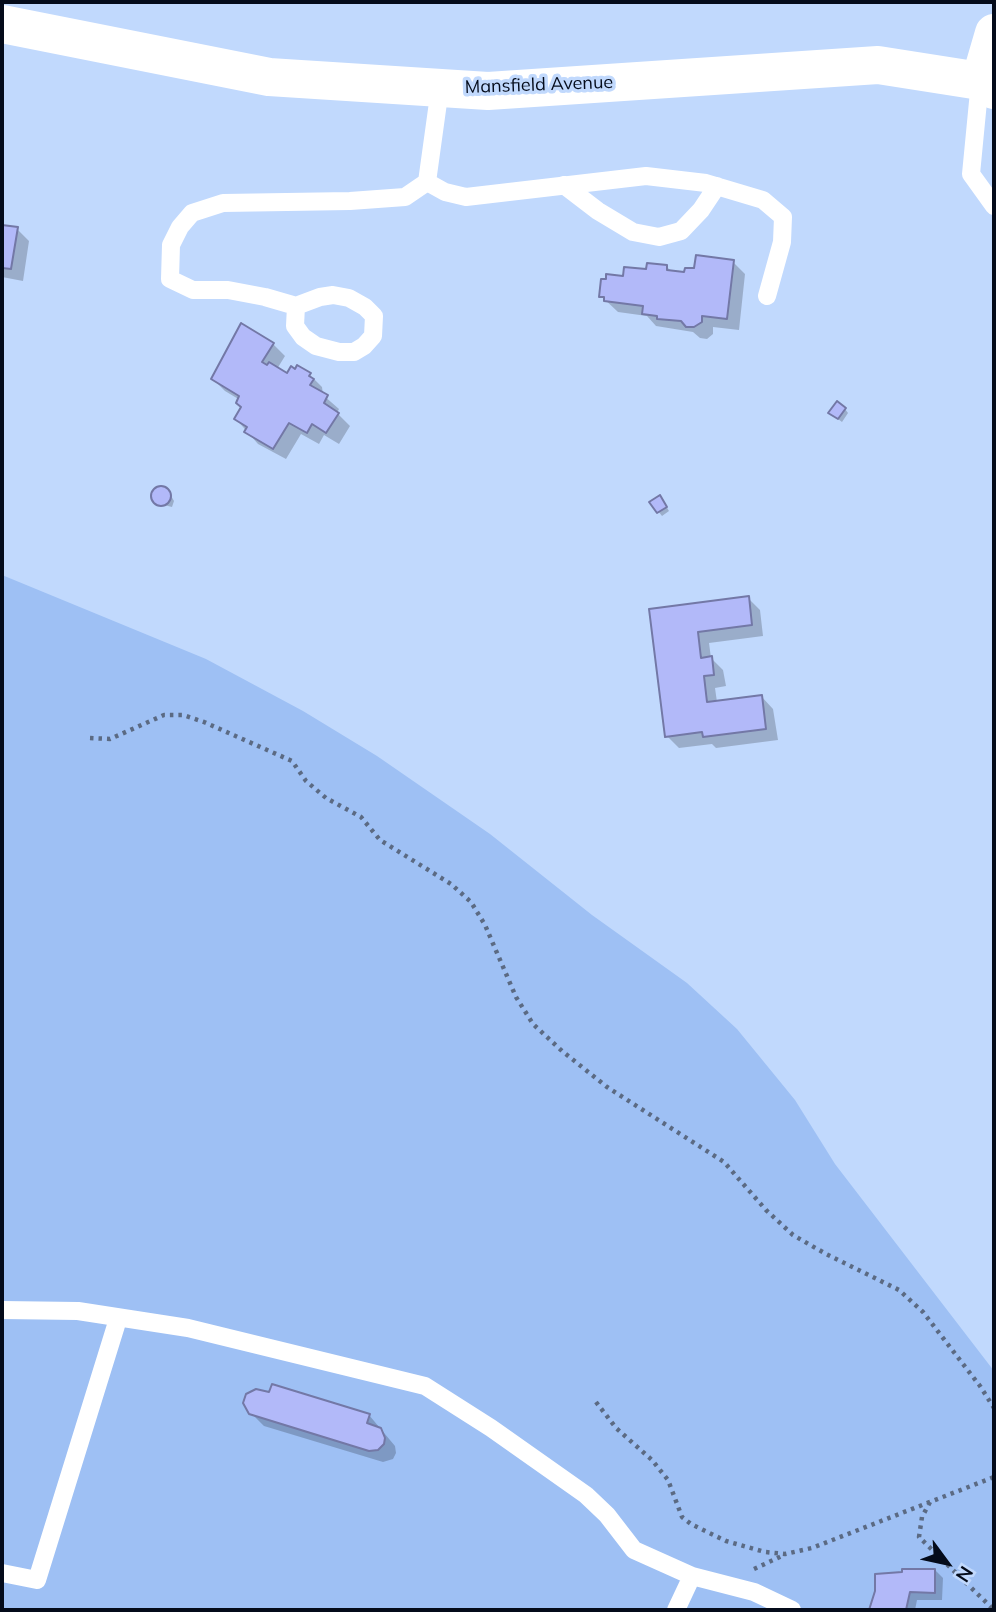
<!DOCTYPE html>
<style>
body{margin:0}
#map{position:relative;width:996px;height:1612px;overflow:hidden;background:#c1d9fd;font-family:Mulish,sans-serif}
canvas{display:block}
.frame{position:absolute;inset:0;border:4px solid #040b1a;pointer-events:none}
.north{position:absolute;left:912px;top:1528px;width:70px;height:70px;-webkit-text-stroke:5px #c1d9fd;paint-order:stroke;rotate:123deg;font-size:19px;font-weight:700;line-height:28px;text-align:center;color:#040b1a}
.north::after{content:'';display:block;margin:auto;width:24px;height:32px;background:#040b1a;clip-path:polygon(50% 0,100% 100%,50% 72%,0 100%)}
</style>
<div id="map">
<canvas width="996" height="1612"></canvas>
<div class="frame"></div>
<div class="north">N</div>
</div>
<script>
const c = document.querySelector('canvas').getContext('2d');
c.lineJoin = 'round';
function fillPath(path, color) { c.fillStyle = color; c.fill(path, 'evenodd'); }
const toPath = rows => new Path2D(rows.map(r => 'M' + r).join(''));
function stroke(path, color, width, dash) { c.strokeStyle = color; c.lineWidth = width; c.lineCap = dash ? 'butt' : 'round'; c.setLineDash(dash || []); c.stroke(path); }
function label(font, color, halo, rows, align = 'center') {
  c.font = font + ' Mulish,sans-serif'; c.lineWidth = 7; c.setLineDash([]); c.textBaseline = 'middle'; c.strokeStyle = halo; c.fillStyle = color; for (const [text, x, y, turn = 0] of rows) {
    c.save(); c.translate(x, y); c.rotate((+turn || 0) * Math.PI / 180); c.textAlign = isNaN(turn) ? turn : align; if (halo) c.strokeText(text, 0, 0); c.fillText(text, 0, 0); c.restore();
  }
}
fillPath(toPath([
 [2,575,206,659,303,711,377,756,490,834,592,915,687,983,737,1029,795,1100,835,1164,994,1371,994,1610,2,1610]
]), '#9ec0f4');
fillPath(toPath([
 [2,227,17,229,29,241,23,281,2,277],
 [733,262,745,274,739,330,713,327,713,334,707,339,700,338,693,332,656,326,647,316,618,312,601,296,624,278,648,271,667,267,673,273,686,274],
 [273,344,285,356,277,369,287,375,296,371,298,368,310,375,322,387,323,395,339,409,337,413,350,426,339,444,324,435,319,444,301,434,286,459,258,444,236,419,243,408,240,400,225,391,213,379],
 [845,409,848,413,842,422,834,416],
 [161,488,170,494,174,501,172,507,156,503,153,497,155,491],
 [663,501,669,511,662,516,651,502],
 [748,598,760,610,763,636,709,643,711,658,723,670,726,686,715,688,717,702,761,696,773,709,778,740,716,748,712,744,679,748,667,736,651,611],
 [251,1413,369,1415,395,1446,396,1453,393,1459,383,1462,264,1426],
 [935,1570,943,1578,942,1600,917,1600,915,1610,871,1610,877,1592]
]), '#0003');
const building = toPath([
 [2,225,18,227,11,269,2,268,2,225],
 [696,255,734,260,727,319,702,316,702,322,694,327,686,327,681,321,657,319,657,316,642,314,643,306,604,301,604,297,599,297,601,279,606,279,606,274,623,276,624,267,646,269,647,263,667,265,667,270,684,272,685,268,694,268,696,255],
 [241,323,274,343,262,362,267,365,269,362,287,373,291,366,295,369,297,365,311,373,309,376,314,379,310,385,328,395,324,403,339,413,326,433,312,424,307,433,289,423,273,449,244,432,247,427,234,419,241,407,236,403,239,396,211,379,241,323],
 [837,401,846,408,838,419,828,413,837,401],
 '151 496a10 10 0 1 1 20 0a10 10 0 1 1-20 0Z',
 [660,495,667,507,657,513,649,502,660,495],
 [749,596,752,625,698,632,701,658,712,656,714,675,704,676,707,702,762,695,766,729,703,737,702,732,665,737,649,609,749,596],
 [272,1384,370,1414,367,1423,381,1428,385,1438,384,1444,378,1450,369,1451,249,1414,243,1403,246,1394,256,1389,269,1392,272,1384],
 [902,1569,935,1569,935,1593,910,1592,906,1610,869,1610,875,1591,875,1574,902,1572,902,1569]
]);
fillPath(building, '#b2b9f9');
stroke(building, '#7378a6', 2);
stroke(toPath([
 [90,738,110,739,164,715,183,715,204,722,292,761,306,781,326,798,361,817,380,840,451,884,471,902,485,925,516,997,533,1024,562,1051,607,1087,724,1162,766,1210,793,1235,826,1254,899,1290,923,1312,980,1386,994,1408],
 [596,1402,616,1428,652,1460,668,1480,682,1517,691,1524,726,1541,765,1552,785,1554,812,1548,994,1477],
 [930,1502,922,1517,919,1537,994,1610],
 [754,1569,784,1555]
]), '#5b6a83', 4.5, [3.5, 5]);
stroke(toPath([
 [980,81,971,174,994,206],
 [440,88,427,182,445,192,466,197,646,176,706,183,763,200,783,217,782,242,767,296],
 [564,185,598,211,633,232,659,237,681,231,701,210,717,186],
 [296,306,295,326,303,337,316,346,339,352,354,352,364,346,373,336,374,316,365,307,349,298,333,295,320,297,296,306,265,297,228,290,193,290,170,279,171,245,180,227,192,213,223,203,350,201,405,197,427,182],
 [2,1310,78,1311,188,1328,425,1386,491,1428,586,1495,607,1515,634,1550,692,1576,754,1592,792,1610],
 [2,1573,37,1580,118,1319],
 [676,1610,692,1576]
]), '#fff', 18);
stroke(toPath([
 [980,81,994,33]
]), '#fff', 38);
stroke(toPath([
 [2,24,269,77,488,91,878,65,980,81,994,90]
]), '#fff', 38);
label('18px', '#040b1a', '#c1d9fd', [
 ["Mansfield Avenue",539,85,-2]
]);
</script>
